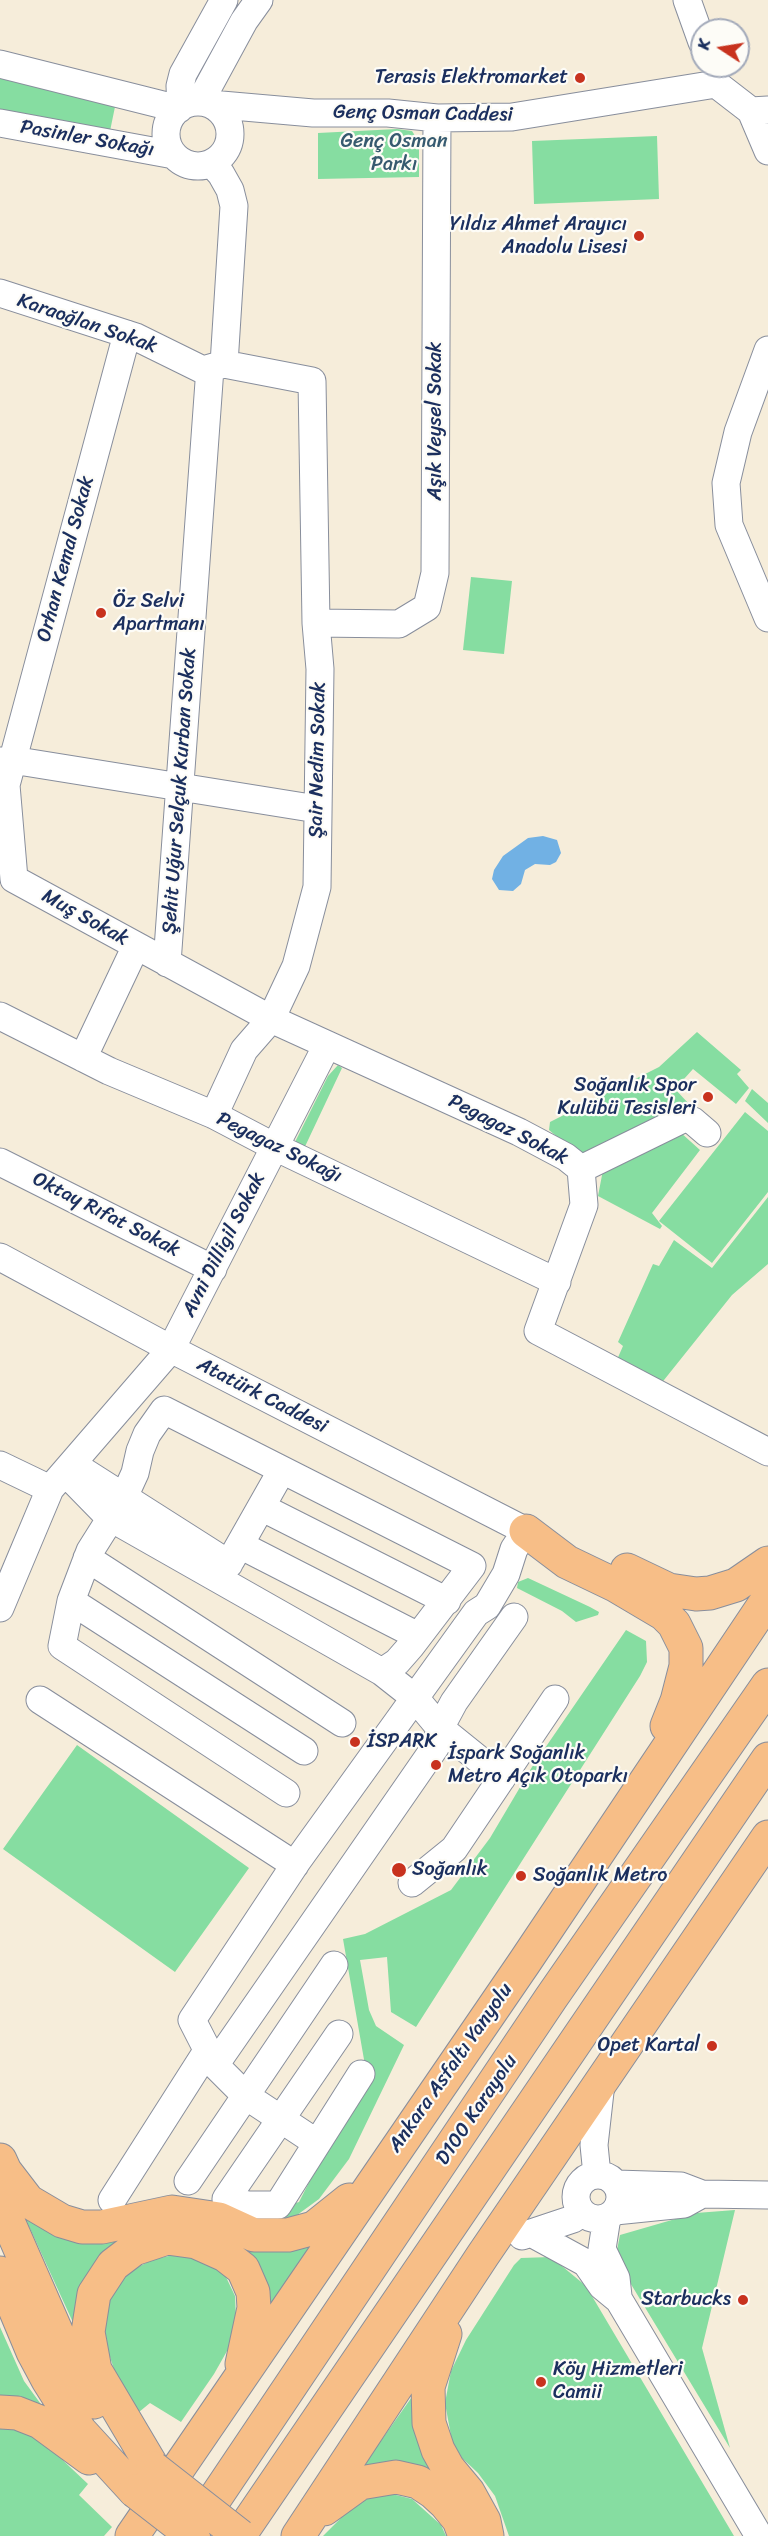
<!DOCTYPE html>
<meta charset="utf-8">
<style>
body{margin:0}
#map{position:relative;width:768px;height:2536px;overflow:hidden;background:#f6edda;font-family:Sriracha,sans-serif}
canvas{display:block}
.north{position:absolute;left:690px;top:18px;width:60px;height:60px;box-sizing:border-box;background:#fdfcf7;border:2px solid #a3aaba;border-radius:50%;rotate:282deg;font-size:16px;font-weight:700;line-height:24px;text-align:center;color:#1b2f5e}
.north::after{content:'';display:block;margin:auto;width:21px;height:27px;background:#c8321e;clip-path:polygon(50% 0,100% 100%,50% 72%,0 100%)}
</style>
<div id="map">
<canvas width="768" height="2536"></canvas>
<div class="north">K</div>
</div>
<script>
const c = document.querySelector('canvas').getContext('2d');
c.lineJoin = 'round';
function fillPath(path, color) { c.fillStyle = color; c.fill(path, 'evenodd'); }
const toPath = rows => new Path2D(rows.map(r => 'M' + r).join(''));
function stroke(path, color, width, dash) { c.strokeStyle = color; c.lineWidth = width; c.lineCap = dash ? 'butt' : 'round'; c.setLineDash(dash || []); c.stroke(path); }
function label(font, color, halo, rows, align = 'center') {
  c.font = font + ' Sriracha,sans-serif'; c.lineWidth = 4.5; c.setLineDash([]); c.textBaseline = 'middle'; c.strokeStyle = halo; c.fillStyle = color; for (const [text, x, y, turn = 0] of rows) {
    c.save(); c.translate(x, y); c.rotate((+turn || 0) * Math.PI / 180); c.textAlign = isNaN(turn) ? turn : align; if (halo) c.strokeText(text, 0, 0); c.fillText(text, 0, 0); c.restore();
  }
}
fillPath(toPath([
 [0,71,116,102,110,131,0,116],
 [397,129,412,131,419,142,419,177,318,179,318,133],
 [657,136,659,199,534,204,532,141],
 [471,577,512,581,504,654,463,650],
 [697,1032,741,1070,737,1074,749,1088,736,1104,693,1069,675,1089,689,1104,664,1121,580,1156,549,1130,550,1122,659,1067],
 [338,1065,342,1068,301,1155,292,1148,328,1076],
 [752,1089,768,1103,768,1123,745,1101],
 [745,1112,768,1131,768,1192,712,1263,659,1221],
 [680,1132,700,1150,652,1213,662,1226,660,1229,598,1196,603,1170],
 [768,1197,768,1264,732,1295,660,1385,616,1362,623,1346,618,1342,653,1264,659,1266,674,1240,712,1268],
 [528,1578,590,1607,599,1612,598,1615,576,1622,562,1611,517,1588,518,1582],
 [626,1630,646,1641,647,1662,640,1676,416,2027,391,2012,387,1957,360,1960,369,2010,376,2026,404,2045,349,2159,319,2199,293,2218,276,2222,272,2210,299,2202,366,2071,343,1939,365,1934,451,1890,490,1838,532,1767],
 [77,1745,249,1868,175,1972,3,1849],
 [735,2210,702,2348,730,2448,623,2271,617,2250,620,2235,696,2213],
 [22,2211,134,2228,76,2329],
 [201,2225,310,2246,271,2303],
 [173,2255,197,2259,211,2264,226,2277,235,2296,236,2318,231,2344,214,2374,181,2422,150,2403,139,2412,115,2372,107,2348,104,2322,108,2302,121,2281,134,2269,152,2260],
 [551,2257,586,2286,734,2536,509,2536,495,2496,478,2473,462,2458,452,2441,445,2403,451,2371,466,2340,514,2265,521,2258],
 [0,2327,24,2381,43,2407,0,2397],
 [414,2394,455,2493,361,2469],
 [0,2427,13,2427,31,2434,52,2450,88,2484,79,2495,112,2527,104,2536,0,2536],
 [392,2494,412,2499,441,2525,446,2536,323,2536,343,2516,362,2501,375,2496]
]), '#86dda1');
fillPath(toPath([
 [543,836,557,840,561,853,556,862,550,865,535,864,525,870,521,884,513,891,499,890,492,879,494,870,503,856,528,838]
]), '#71b1e4');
const minor = toPath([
 [687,0,702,42],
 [0,64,179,109],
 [200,102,244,21,259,0],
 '166 134a32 32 0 1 1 64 0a32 32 0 1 1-64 0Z',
 [210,104,313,113,388,113,437,118,512,117,716,84,751,111,768,110],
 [181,107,180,86,183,74,224,0],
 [751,111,768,151],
 [0,123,174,155],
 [211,163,221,174,230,190,234,206,224,364],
 [0,293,136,337,203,370,224,364,312,381,316,623,320,669,317,887,296,966,271,1019,244,1050,214,1115],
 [127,334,6,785,14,879,271,1019,519,1132,566,1157,581,1169,584,1205,538,1331,768,1452],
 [768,350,738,432,726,483,729,525,768,618],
 [316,623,399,624,427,607,435,573,437,118],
 [0,761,12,760,317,809],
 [167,963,210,368],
 [0,1016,109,1071,214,1115,275,1147,557,1282],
 [83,1058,136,946],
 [0,1162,213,1269],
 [581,1169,685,1118,693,1121,707,1133],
 [0,1257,171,1349,526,1531,514,1549,506,1574,487,1606,476,1613,298,1860,192,2020,215,2065,246,2096,317,2143],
 [72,1464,229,1564],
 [0,1465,50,1489],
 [65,1472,109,1517,382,1672,415,1698,440,1728,502,1778],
 [261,1507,447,1601],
 [240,1545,418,1636],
 [87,1558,342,1723],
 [231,1560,282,1470],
 [71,1601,304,1751],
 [0,1608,50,1489,171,1349,327,1045],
 [40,1700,295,1865],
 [286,1793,62,1646,71,1601,90,1551,124,1497,135,1473,140,1451,147,1434,164,1410,472,1566,411,1646,397,1662,382,1672],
 [412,1883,454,1849,555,1699],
 [339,2034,226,2199,248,2205,278,2205,361,2074],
 [215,2065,436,1746,440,1728,454,1702,514,1617],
 [597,2175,594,2145,601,2083],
 '576 2197a22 22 0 1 1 44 0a22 22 0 1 1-44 0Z',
 [188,2181,334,1965],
 [616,2184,681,2186,702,2194,768,2195],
 [112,2200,207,2051],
 [615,2211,684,2204,702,2194],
 [607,2217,602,2249,616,2278,618,2296],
 [531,2233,586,2263,602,2286,619,2300,759,2536],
 [522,2236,573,2219,582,2213]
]);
const major = toPath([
 [526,1531,567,1562,615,1585,664,1614,674,1624,686,1648,686,1666,677,1701,667,1726],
 [627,1570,669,1590,696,1594,710,1593,736,1585,768,1563],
 [0,2160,5,2171,28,2201,62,2221,82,2227,102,2227,172,2212,219,2219,254,2235,288,2235,314,2228,349,2200],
 [0,2203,71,2365,94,2402],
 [0,2273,33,2352,48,2380,80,2431,135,2491],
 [445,2334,428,2387,429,2423,438,2450,448,2468,468,2492,484,2521,487,2536],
 [0,2412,17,2413,40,2422,89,2458],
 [153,2468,95,2370,88,2332,94,2294,113,2265,134,2249,167,2238,196,2242,225,2255,243,2269,253,2292,254,2308,242,2364],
 [324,2509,360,2483,396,2477,418,2482,433,2492,446,2504,459,2520,465,2536],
 [132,2536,524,1963,768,1599],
 [298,2536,483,2255,768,1837]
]);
const highway = toPath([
 [191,2534,551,1998,768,1685],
 [239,2536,768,1759]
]);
stroke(minor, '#888e9c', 29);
stroke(major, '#888e9c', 35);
stroke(highway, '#888e9c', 35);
stroke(minor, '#fff', 27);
stroke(major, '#f7be87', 33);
stroke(highway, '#f7be87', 33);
const majorBridge = toPath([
 [153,2468,240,2536],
 [135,2491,193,2536]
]);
stroke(majorBridge, '#888e9c', 35, []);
stroke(majorBridge, '#f7be87', 33);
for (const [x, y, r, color] of [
 [580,78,6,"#c8321e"],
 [639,236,6,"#c8321e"],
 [101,613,6,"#c8321e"],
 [708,1097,6,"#c8321e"],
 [355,1742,6,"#c8321e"],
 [436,1765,6,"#c8321e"],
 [399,1870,8,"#c8321e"],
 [521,1876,6,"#c8321e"],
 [712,2046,6,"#c8321e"],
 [743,2300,6,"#c8321e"],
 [541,2382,6,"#c8321e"]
]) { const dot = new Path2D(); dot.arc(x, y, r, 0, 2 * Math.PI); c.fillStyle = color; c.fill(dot); stroke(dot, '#fdfcf7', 2); }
label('20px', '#1b2f5e', '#fdfcf7', [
 ["Terasis Elektromarket",568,78,"right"],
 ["Yıldız Ahmet Arayıcı",627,225,"right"],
 ["Anadolu Lisesi",627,248,"right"],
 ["Öz Selvi",113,602],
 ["Apartmanı",113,625],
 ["Soğanlık Spor",696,1086,"right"],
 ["Kulübü Tesisleri",696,1109,"right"],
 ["İSPARK",367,1742],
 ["İspark Soğanlık",448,1754],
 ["Metro Açık Otoparkı",448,1777],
 ["Soğanlık",412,1870],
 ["Soğanlık Metro",533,1876],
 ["Opet Kartal",700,2046,"right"],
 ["Starbucks",731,2300,"right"],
 ["Köy Hizmetleri",553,2370],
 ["Camii",553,2393]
], 'left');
label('20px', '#1b2f5e', '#fdfcf7', [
 ["Genç Osman Caddesi",423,114,1],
 ["Pasinler Sokağı",87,139,10],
 ["Karaoğlan Sokak",87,324,19],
 ["Aşık Veysel Sokak",436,421,-90],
 ["Orhan Kemal Sokak",66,559,-75],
 ["Şair Nedim Sokak",318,760,-89],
 ["Şehit Uğur Selçuk Kurban Sokak",180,791,-86],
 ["Muş Sokak",85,918,29],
 ["Pegagaz Sokak",508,1130,27],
 ["Pegagaz Sokağı",279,1148,26],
 ["Oktay Rıfat Sokak",106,1215,27],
 ["Avni Dilligil Sokak",224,1245,-63],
 ["Atatürk Caddesi",262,1396,27],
 ["Ankara Asfaltı Yanyolu",451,2068,-55],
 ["D100 Karayolu",477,2110,-56]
]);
label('20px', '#365a6f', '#fdfcf7', [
 ["Genç Osman",394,142],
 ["Parkı",394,165]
]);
</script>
